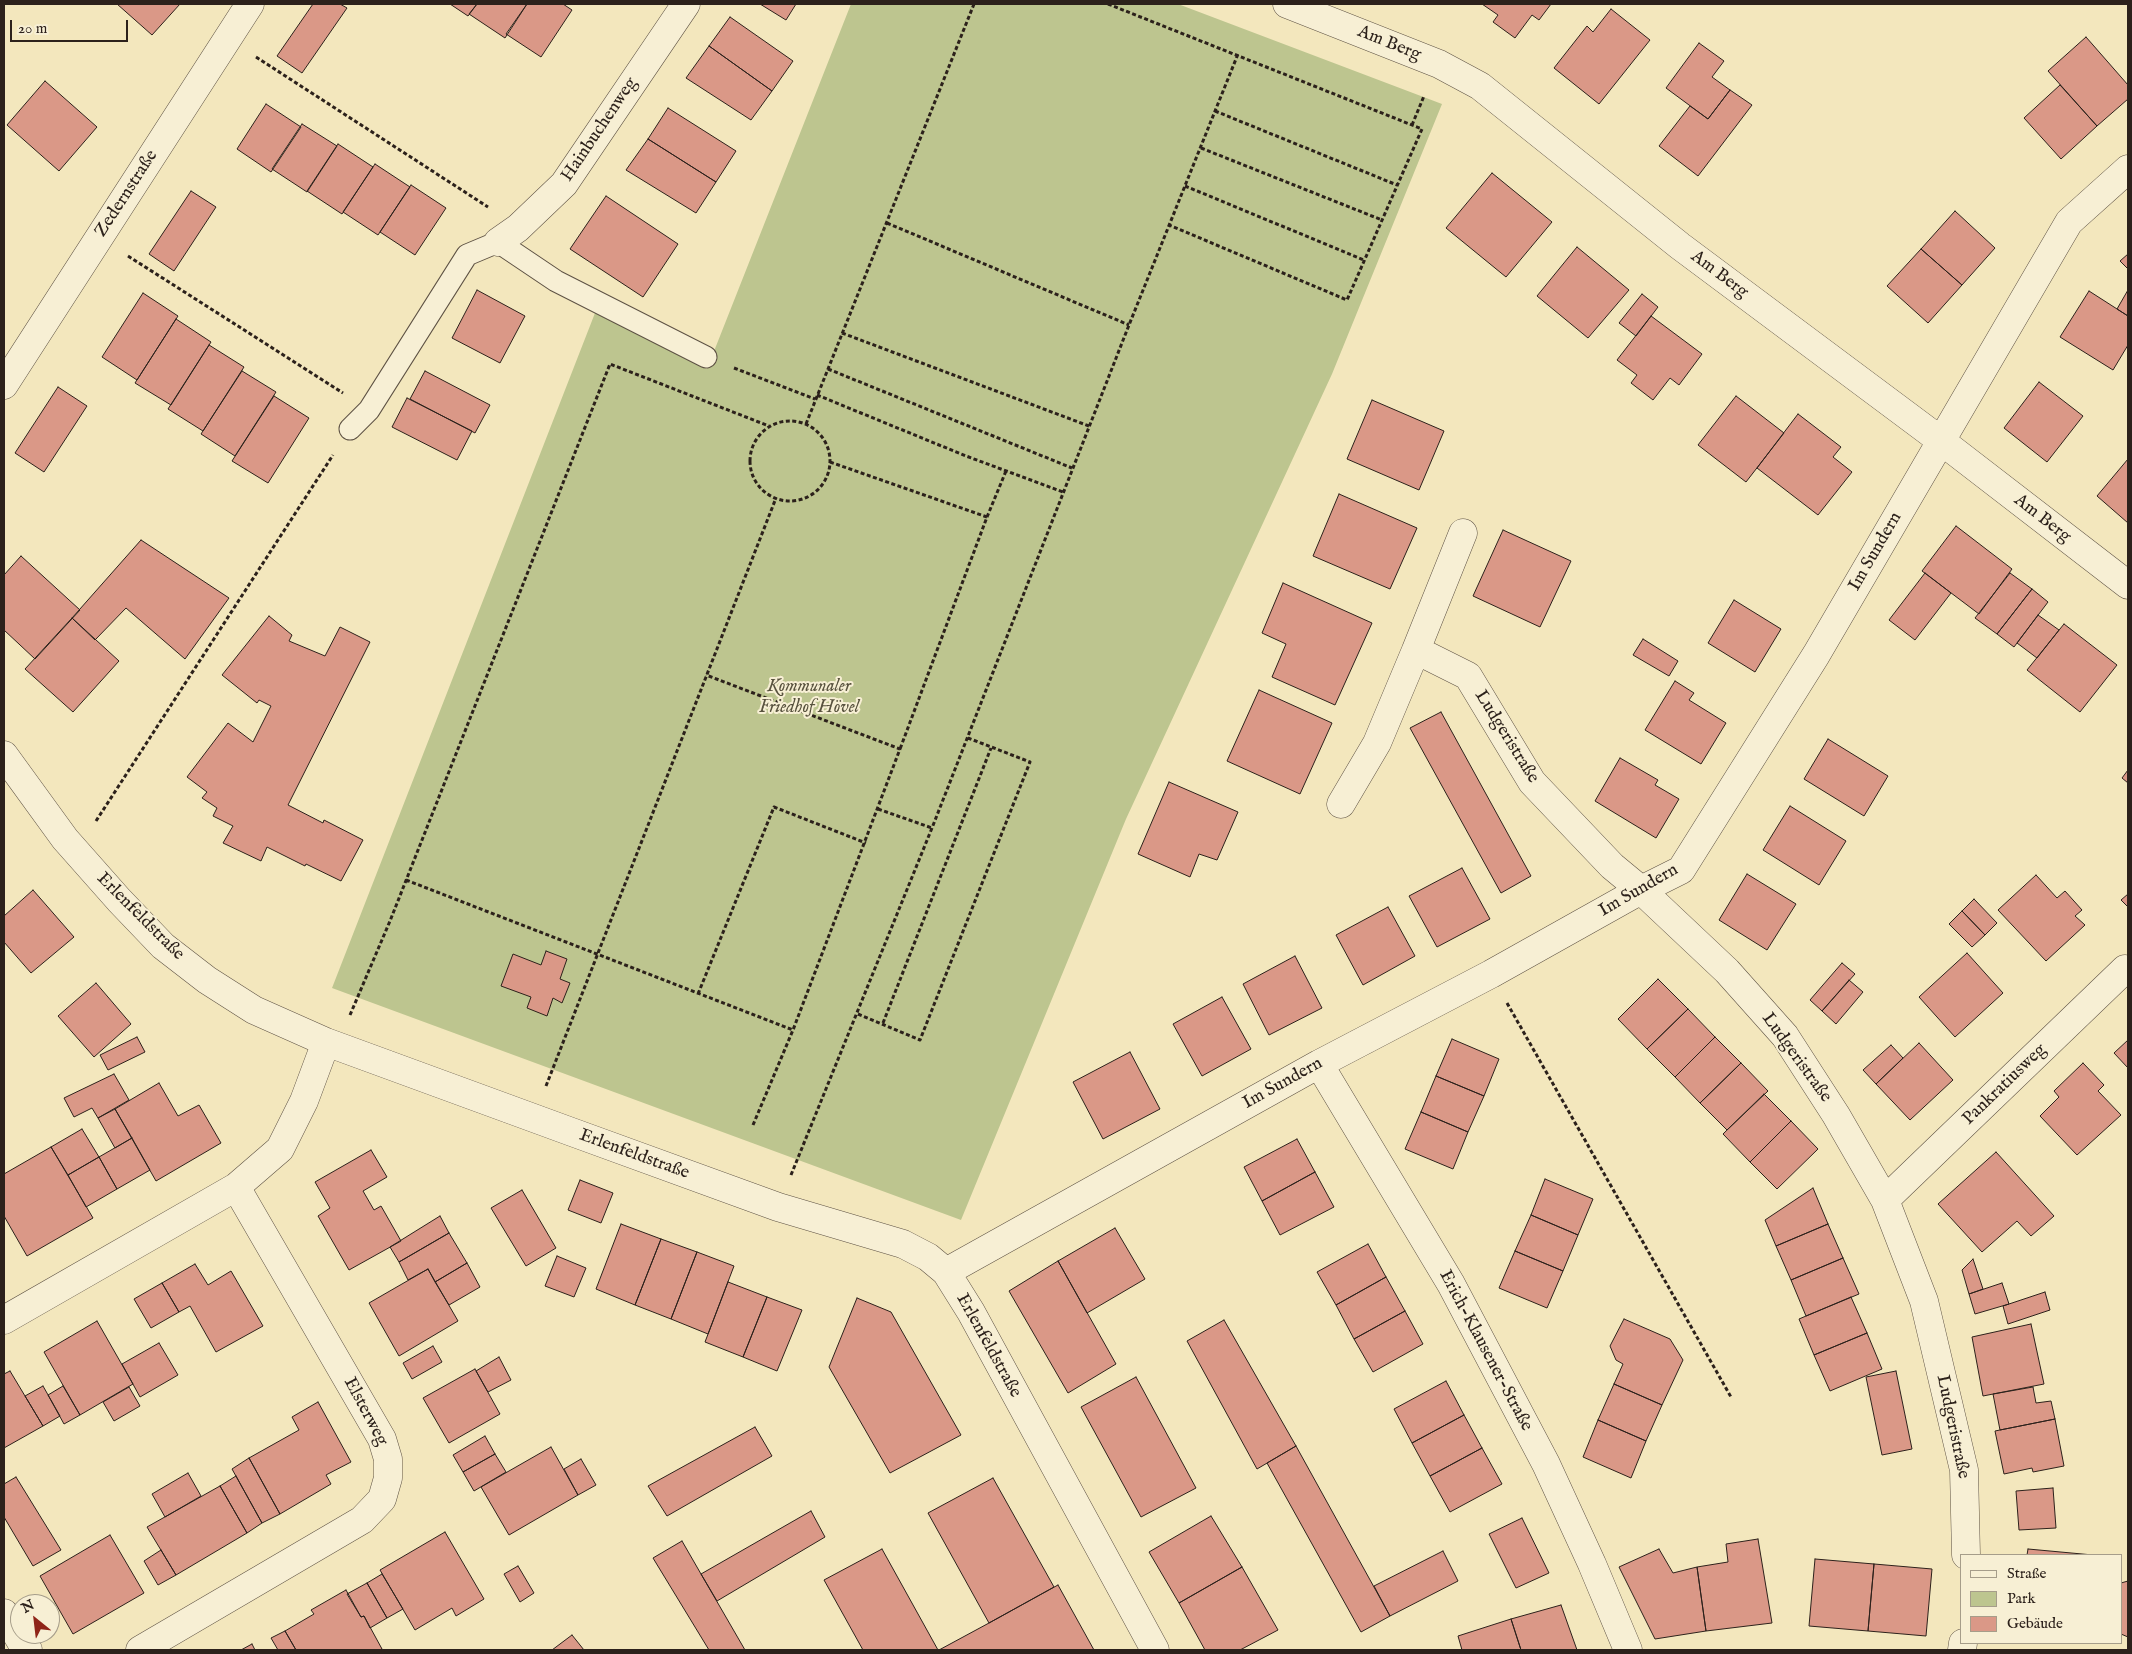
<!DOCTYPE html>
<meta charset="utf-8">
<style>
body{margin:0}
#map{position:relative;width:2132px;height:1654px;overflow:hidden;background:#f3e7bd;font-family:"IM FELL English",serif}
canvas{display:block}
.frame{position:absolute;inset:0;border:5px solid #2c211b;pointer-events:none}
.legend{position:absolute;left:1960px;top:1554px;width:162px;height:90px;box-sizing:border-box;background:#f7efd4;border:1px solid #a69d8a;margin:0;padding:6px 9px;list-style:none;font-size:15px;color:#2c211b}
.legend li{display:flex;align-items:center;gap:10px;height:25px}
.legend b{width:25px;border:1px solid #a69d8a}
.north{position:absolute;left:10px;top:1594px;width:50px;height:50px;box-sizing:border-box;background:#f7efd4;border:1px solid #a69d8a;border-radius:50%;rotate:331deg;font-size:14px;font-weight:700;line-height:20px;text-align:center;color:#2c211b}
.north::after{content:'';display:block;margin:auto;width:18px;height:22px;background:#8f2418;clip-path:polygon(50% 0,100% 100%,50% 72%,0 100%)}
.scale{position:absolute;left:10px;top:20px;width:118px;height:22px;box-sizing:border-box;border:2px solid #2c211b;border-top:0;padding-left:6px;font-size:15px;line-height:18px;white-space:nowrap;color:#2c211b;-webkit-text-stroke:4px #f7efd4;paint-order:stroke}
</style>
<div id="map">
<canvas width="2132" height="1654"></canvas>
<div class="frame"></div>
<ul class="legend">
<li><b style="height:6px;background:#f7efd4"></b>Straße</li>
<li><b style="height:14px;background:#bdc58f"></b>Park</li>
<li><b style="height:14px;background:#da9887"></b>Gebäude</li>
</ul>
<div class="north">N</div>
<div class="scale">20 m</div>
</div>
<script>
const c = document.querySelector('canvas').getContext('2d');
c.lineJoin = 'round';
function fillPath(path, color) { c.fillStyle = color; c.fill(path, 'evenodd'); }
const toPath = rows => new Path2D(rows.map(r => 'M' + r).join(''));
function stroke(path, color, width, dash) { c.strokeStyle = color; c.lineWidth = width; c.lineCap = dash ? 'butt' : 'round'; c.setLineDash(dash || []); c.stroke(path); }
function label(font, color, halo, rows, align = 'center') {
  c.font = font + ' "IM FELL English",serif'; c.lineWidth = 4; c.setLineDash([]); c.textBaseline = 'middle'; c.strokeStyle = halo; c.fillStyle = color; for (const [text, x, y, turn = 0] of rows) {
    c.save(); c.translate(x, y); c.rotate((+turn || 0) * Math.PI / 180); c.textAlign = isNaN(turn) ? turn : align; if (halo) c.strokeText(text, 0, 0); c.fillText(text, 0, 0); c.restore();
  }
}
fillPath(toPath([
 [851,4,1178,4,1442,104,1332,374,1126,819,961,1220,332,988,595,313,707,369]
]), '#bdc58f');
const building = toPath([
 [117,4,180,4,152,35,117,4],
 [313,4,340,4,347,8,302,73,277,56,313,4],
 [450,4,477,4,468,16,450,4],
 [477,4,527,4,505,38,469,14,477,4],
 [527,4,563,4,572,10,541,57,506,34,527,4],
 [760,4,796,4,786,20,760,4],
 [1482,4,1551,4,1539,20,1532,15,1515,38,1493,22,1498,15,1482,4],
 [1611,9,1650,40,1599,104,1554,68,1587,26,1593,32,1611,9],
 [730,17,793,61,772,91,709,46,730,17],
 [2086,37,2128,85,2128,99,2097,126,2048,71,2086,37],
 [1699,43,1724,61,1712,77,1730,90,1708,119,1666,88,1699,43],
 [709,46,772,91,751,120,686,78,709,46],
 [45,81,97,127,59,171,7,125,45,81],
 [2060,85,2097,126,2061,159,2024,118,2060,85],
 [1730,90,1752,105,1698,176,1659,146,1690,106,1708,119,1730,90],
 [266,104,301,127,271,172,237,149,266,104],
 [668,108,736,151,716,182,648,139,668,108],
 [302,124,337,146,307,192,272,169,302,124],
 [648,139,716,182,696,213,626,170,648,139],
 [338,144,373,167,342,214,307,191,338,144],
 [375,164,410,187,378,235,343,212,375,164],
 [1492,173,1552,222,1506,277,1446,228,1492,173],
 [411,185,446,208,415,255,380,232,411,185],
 [191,191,216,207,174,271,149,254,191,191],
 [606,196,678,244,643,297,570,249,606,196],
 [1955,211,1995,248,1962,285,1921,249,1955,211],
 [1577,247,1629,290,1588,338,1537,296,1577,247],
 [1921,249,1962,285,1928,323,1887,286,1921,249],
 [2128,254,2128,269,2120,261,2128,254],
 [477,290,525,316,500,363,452,338,477,290],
 [2128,290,2128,316,2117,309,2128,290],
 [2089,291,2128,316,2128,345,2113,370,2060,337,2089,291],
 [143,293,178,316,137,380,102,357,143,293],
 [1642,294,1658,307,1636,336,1619,323,1642,294],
 [1651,316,1702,354,1679,385,1670,378,1653,400,1631,383,1637,375,1617,360,1651,316],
 [176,319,211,342,171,405,135,383,176,319],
 [209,345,244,367,203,431,168,409,209,345],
 [242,371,276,392,235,456,201,434,242,371],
 [425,371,490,405,475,433,410,399,425,371],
 [2039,382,2083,416,2047,462,2004,428,2039,382],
 [58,387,87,406,44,472,15,453,58,387],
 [274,396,309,418,268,483,232,461,274,396],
 [1736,396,1784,433,1746,482,1698,445,1736,396],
 [407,398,472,431,457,460,392,427,407,398],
 [1372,400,1444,431,1419,490,1347,459,1372,400],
 [1798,414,1841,447,1833,457,1852,472,1818,515,1757,468,1798,414],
 [2128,459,2128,523,2097,496,2128,459],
 [1339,494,1417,528,1390,589,1313,556,1339,494],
 [1956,526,2012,569,1979,614,1922,571,1956,526],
 [1503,530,1571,561,1540,627,1473,596,1503,530],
 [141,540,229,598,185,659,126,608,95,640,72,618,141,540],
 [21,556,80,610,35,659,4,630,4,575,21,556],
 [1925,573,1951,593,1915,640,1889,620,1925,573],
 [2010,573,2032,589,1997,634,1975,618,2010,573],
 [1283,583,1372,623,1335,705,1272,677,1286,644,1262,633,1283,583],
 [2032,589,2048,602,2014,647,1997,634,2032,589],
 [1734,600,1781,629,1755,672,1708,643,1734,600],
 [2038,615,2059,630,2037,658,2017,643,2038,615],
 [269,616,292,635,289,641,325,656,340,627,370,642,288,805,323,823,324,820,363,840,341,881,306,864,305,866,267,847,261,861,223,843,233,826,213,816,217,808,202,798,207,792,187,777,228,723,253,742,271,706,259,700,257,703,222,675,269,616],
 [72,618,119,661,73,712,25,669,72,618],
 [2064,624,2117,665,2080,712,2027,670,2064,624],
 [1643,639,1678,661,1669,676,1633,655,1643,639],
 [1675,681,1694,693,1689,700,1726,723,1701,764,1645,730,1675,681],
 [1259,690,1332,723,1300,794,1227,761,1259,690],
 [1441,712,1531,876,1501,893,1410,728,1441,712],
 [1828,739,1888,776,1864,816,1804,779,1828,739],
 [1620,758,1658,780,1655,785,1679,799,1656,838,1595,801,1620,758],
 [2128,770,2128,783,2122,778,2128,770],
 [1169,782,1238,812,1217,860,1199,854,1190,877,1138,854,1169,782],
 [1790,806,1846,841,1819,885,1763,850,1790,806],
 [1462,868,1490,919,1437,947,1409,896,1462,868],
 [1747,874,1796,904,1767,950,1719,920,1747,874],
 [2036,875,2057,898,2065,891,2082,910,2075,916,2085,925,2046,961,1998,910,2036,875],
 [33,890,74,937,31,973,4,942,4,916,33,890],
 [2128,894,2128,907,2121,900,2128,894],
 [1974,899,1997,923,1985,935,1962,911,1974,899],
 [1388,907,1415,956,1363,985,1336,935,1388,907],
 [1962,911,1985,935,1972,947,1949,924,1962,911],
 [546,951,567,959,560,979,570,983,562,1003,553,998,547,1016,527,1008,531,997,501,986,513,954,541,965,546,951],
 [1967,953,2003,993,1955,1037,1919,997,1967,953],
 [1295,956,1322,1008,1269,1035,1243,984,1295,956],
 [1842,963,1855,974,1822,1011,1810,1000,1842,963],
 [1658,979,1688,1009,1647,1049,1618,1019,1658,979],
 [1849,980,1863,992,1836,1024,1822,1011,1849,980],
 [96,983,131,1024,94,1057,58,1016,96,983],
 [1222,997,1251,1049,1202,1076,1173,1024,1222,997],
 [1688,1009,1715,1037,1675,1077,1647,1049,1688,1009],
 [137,1037,145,1052,108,1070,100,1055,137,1037],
 [1715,1037,1741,1063,1700,1103,1675,1077,1715,1037],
 [1452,1039,1499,1059,1484,1096,1436,1076,1452,1039],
 [2128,1040,2128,1068,2114,1053,2128,1040],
 [1919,1043,1953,1080,1910,1120,1876,1084,1919,1043],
 [1891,1045,1903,1058,1876,1084,1863,1070,1891,1045],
 [1130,1052,1160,1109,1103,1139,1073,1082,1130,1052],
 [1741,1063,1768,1091,1727,1130,1700,1103,1741,1063],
 [2083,1063,2104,1085,2098,1091,2121,1115,2077,1155,2040,1116,2059,1097,2054,1091,2083,1063],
 [114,1074,129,1100,98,1118,92,1108,74,1117,64,1098,114,1074],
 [1436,1076,1484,1096,1468,1132,1421,1112,1436,1076],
 [159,1083,178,1116,199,1105,221,1143,156,1181,115,1109,159,1083],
 [1764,1094,1791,1121,1750,1162,1723,1134,1764,1094],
 [115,1109,132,1138,115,1148,98,1118,115,1109],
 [1421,1112,1468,1132,1453,1169,1405,1149,1421,1112],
 [1791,1121,1818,1149,1777,1189,1750,1162,1791,1121],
 [82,1129,99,1157,68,1175,51,1147,82,1129],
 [132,1138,150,1170,117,1189,99,1157,132,1138],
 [1297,1139,1315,1172,1262,1201,1244,1167,1297,1139],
 [51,1147,93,1218,27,1256,4,1216,4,1174,51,1147],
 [371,1150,387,1177,363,1191,374,1210,381,1206,401,1241,349,1270,318,1216,330,1208,315,1182,371,1150],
 [1996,1152,2054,1216,2031,1236,2017,1221,1982,1252,1938,1204,1996,1152],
 [99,1157,117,1189,86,1207,68,1175,99,1157],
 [1315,1172,1334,1207,1280,1235,1262,1201,1315,1172],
 [1545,1179,1593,1199,1578,1235,1531,1215,1545,1179],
 [580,1180,613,1193,601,1223,568,1210,580,1180],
 [1813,1188,1828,1224,1776,1246,1765,1220,1813,1188],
 [522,1190,556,1248,526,1266,491,1208,522,1190],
 [1531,1215,1578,1235,1563,1271,1515,1251,1531,1215],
 [440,1216,449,1233,399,1262,390,1247,440,1216],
 [621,1224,661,1239,635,1305,596,1289,621,1224],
 [1828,1224,1843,1258,1791,1280,1776,1246,1828,1224],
 [1115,1228,1145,1279,1087,1313,1058,1261,1115,1228],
 [449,1233,467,1263,435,1282,428,1269,408,1280,399,1262,449,1233],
 [661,1239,697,1252,671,1319,635,1305,661,1239],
 [1368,1244,1386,1277,1336,1305,1317,1272,1368,1244],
 [1515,1251,1563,1271,1547,1308,1499,1288,1515,1251],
 [697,1252,734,1266,708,1334,671,1319,697,1252],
 [557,1256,586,1268,574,1297,545,1286,557,1256],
 [1843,1258,1859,1294,1806,1316,1791,1280,1843,1258],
 [1973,1259,1983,1289,1969,1294,1962,1270,1973,1259],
 [1058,1261,1116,1364,1068,1393,1009,1291,1058,1261],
 [467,1263,480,1287,449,1305,435,1282,467,1263],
 [195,1264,208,1285,231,1271,263,1326,216,1352,190,1306,179,1312,162,1283,195,1264],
 [428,1269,458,1321,399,1356,369,1303,428,1269],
 [1386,1277,1405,1311,1354,1339,1336,1305,1386,1277],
 [728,1282,767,1297,743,1357,705,1342,728,1282],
 [162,1283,179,1312,151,1328,134,1299,162,1283],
 [2002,1283,2009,1304,1975,1314,1969,1294,2002,1283],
 [2045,1292,2050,1310,2008,1324,2003,1306,2045,1292],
 [767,1297,802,1310,777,1371,743,1357,767,1297],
 [1851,1297,1867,1333,1814,1355,1799,1319,1851,1297],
 [857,1298,891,1312,961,1435,890,1473,829,1367,857,1298],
 [1405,1311,1423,1344,1373,1372,1354,1339,1405,1311],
 [1624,1319,1670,1339,1683,1360,1662,1405,1614,1384,1623,1364,1616,1360,1610,1346,1624,1319],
 [1224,1320,1296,1446,1257,1469,1187,1341,1224,1320],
 [97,1321,133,1384,80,1415,44,1352,97,1321],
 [2031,1324,2044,1384,1983,1396,1972,1337,2031,1324],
 [1867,1333,1882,1369,1830,1391,1814,1355,1867,1333],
 [159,1343,178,1375,140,1397,122,1364,159,1343],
 [433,1346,442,1362,412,1379,403,1363,433,1346],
 [499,1357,511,1380,488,1392,476,1371,499,1357],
 [475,1369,500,1414,449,1443,423,1398,475,1369],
 [10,1371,43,1426,4,1448,4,1374,10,1371],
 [1896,1371,1912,1449,1882,1455,1866,1377,1896,1371],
 [1136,1377,1196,1488,1141,1517,1081,1407,1136,1377],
 [1446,1381,1464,1415,1412,1443,1394,1409,1446,1381],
 [1614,1384,1662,1405,1646,1441,1598,1420,1614,1384],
 [43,1386,60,1416,43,1426,25,1396,43,1386],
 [63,1386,80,1415,64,1424,48,1395,63,1386],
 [129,1387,140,1406,114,1421,103,1402,129,1387],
 [2033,1387,2036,1403,2051,1401,2055,1419,2000,1430,1993,1394,2033,1387],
 [318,1402,351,1462,326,1475,331,1484,280,1514,249,1458,299,1430,292,1417,318,1402],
 [1464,1415,1482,1448,1430,1476,1412,1443,1464,1415],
 [2055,1419,2064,1466,2033,1472,2032,1468,2004,1474,1995,1431,2055,1419],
 [1598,1420,1646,1441,1631,1478,1583,1457,1598,1420],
 [755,1427,772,1456,667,1516,648,1486,755,1427],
 [485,1436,495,1454,463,1472,453,1455,485,1436],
 [1296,1446,1390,1616,1361,1632,1267,1463,1296,1446],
 [551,1447,578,1495,509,1535,481,1487,551,1447],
 [1482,1448,1502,1484,1450,1512,1430,1476,1482,1448],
 [495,1454,506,1472,474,1491,463,1472,495,1454],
 [249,1458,280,1514,262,1523,232,1469,249,1458],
 [581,1459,596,1485,578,1495,564,1469,581,1459],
 [188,1473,201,1496,165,1517,152,1494,188,1473],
 [236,1476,262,1523,247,1533,220,1486,236,1476],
 [16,1477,61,1550,33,1566,4,1517,4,1484,16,1477],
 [993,1478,1054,1587,989,1623,928,1513,993,1478],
 [220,1486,247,1533,176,1575,147,1527,220,1486],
 [2053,1488,2056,1528,2019,1530,2016,1491,2053,1488],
 [811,1511,825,1537,717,1601,701,1574,811,1511],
 [1211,1516,1242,1567,1179,1603,1149,1552,1211,1516],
 [1522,1518,1549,1573,1516,1588,1489,1534,1522,1518],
 [445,1532,484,1599,456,1616,452,1608,415,1630,380,1570,445,1532],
 [110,1535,144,1593,73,1634,40,1576,110,1535],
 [1758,1539,1772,1623,1706,1631,1697,1567,1728,1562,1726,1544,1758,1539],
 [682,1541,701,1574,745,1650,709,1650,653,1558,682,1541],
 [882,1549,938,1650,863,1650,824,1580,882,1549],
 [1659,1549,1673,1573,1697,1567,1706,1631,1655,1639,1619,1567,1659,1549],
 [2028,1549,2093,1555,2027,1555,2028,1549],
 [161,1550,176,1575,158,1585,144,1561,161,1550],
 [1443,1551,1458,1581,1390,1616,1374,1586,1443,1551],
 [1815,1559,1874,1564,1868,1631,1809,1626,1815,1559],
 [1874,1564,1932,1569,1926,1636,1868,1631,1874,1564],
 [518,1566,534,1593,520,1602,504,1574,518,1566],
 [1242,1567,1278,1630,1240,1650,1205,1650,1179,1603,1242,1567],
 [382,1574,403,1609,387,1618,367,1583,382,1574],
 [2128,1581,2128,1637,2121,1634,2121,1583,2128,1581],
 [367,1583,387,1618,370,1628,364,1616,361,1617,347,1594,367,1583],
 [1058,1585,1094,1650,939,1650,989,1623,1058,1585],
 [346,1590,361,1617,364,1616,382,1649,379,1650,296,1650,285,1631,314,1614,311,1610,346,1590],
 [1561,1605,1577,1650,1521,1650,1511,1619,1561,1605],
 [1511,1619,1521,1650,1462,1650,1458,1636,1511,1619],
 [285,1631,296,1650,278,1650,271,1638,285,1631],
 [572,1635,584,1650,552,1650,572,1635],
 [252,1644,255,1650,241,1650,252,1644]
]);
fillPath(building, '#da9887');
stroke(building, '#2c211b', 1);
const service = toPath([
 [350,429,369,410,467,255,498,242,556,281,706,357]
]);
const minor = toPath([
 [1287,4,1439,64,1480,86,1680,246,1940,440,2128,585],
 [498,242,518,228,564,184,686,4],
 [4,385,250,4],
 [1416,650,1463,533],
 [4,755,65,839,119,900,163,946,207,980,254,1010,326,1042,569,1131,778,1207,903,1244,928,1257,946,1272,971,1312,1155,1650],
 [1341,804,1377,743,1416,650,1468,676,1532,782,1612,866,1641,890,1727,971,1785,1036,1836,1115,1885,1200,1924,1301,1964,1470,1966,1555],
 [1319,1064,1451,1284,1546,1464,1592,1564,1628,1650],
 [1885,1200,2125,969],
 [946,1272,1319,1064,1491,974,1641,890,1681,870,1816,655,2069,222,2128,169],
 [4,1320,236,1187,280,1149,304,1101,326,1042],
 [4,1613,23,1645,28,1650],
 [140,1650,362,1520,382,1499,388,1478,388,1459,382,1439,236,1187],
 [1962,1650,1963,1643]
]);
stroke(service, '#5e5244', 23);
stroke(minor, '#5e5244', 29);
stroke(toPath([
 [1108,4,1422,129,1347,300,1169,225],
 [256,57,488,207],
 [1215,111,1397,185],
 [1412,125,1424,96],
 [1201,148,1382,220],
 [1185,186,1364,260],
 [887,223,1129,325],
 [128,256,343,393],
 [842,333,1089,426],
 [734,368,815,399],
 [828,369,1072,468],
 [817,395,966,456,1063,492],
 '750 461a40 40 0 1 1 80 0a40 40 0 1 1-80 0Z',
 [806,424,974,4],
 [830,462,987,517,900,749],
 [987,517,1006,471],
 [878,809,932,828],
 [96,821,333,455],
 [406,880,793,1030,900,749,706,675],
 [698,994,774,807,866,843],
 [1507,1003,1731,1397],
 [858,1014,920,1040,1030,762,968,738],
 [350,1015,390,921,610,364,769,426],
 [883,1023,991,748],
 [546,1086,776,498],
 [753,1125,793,1030],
 [791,1175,932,828,1129,325,1238,54]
]), '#2c211b', 3, [4, 2.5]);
stroke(service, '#f7efd4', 21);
stroke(minor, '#f7efd4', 28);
label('18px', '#2c211b', '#f7efd4', [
 ["Am Berg",1389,44,22],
 ["Hainbuchenweg",600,130,-56],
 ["Zedernstraße",127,194,-57],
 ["Am Berg",1719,275,37],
 ["Am Berg",2042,519,38],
 ["Im Sundern",1876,552,-60],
 ["Ludgeristraße",1506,737,58],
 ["Im Sundern",1639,891,-30],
 ["Erlenfeldstraße",140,917,45],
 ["Ludgeristraße",1796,1058,54],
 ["Im Sundern",1283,1084,-29],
 ["Pankratiusweg",2005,1085,-44],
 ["Erlenfeldstraße",634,1155,20],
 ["Erlenfeldstraße",988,1346,61],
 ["Erich-Klausener-Straße",1485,1351,62],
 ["Elsterweg",365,1412,62],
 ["Ludgeristraße",1952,1427,78]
]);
label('italic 18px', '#58523e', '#f7efd4', [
 ["Kommunaler",809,687],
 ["Friedhof Hövel",809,708]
]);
</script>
